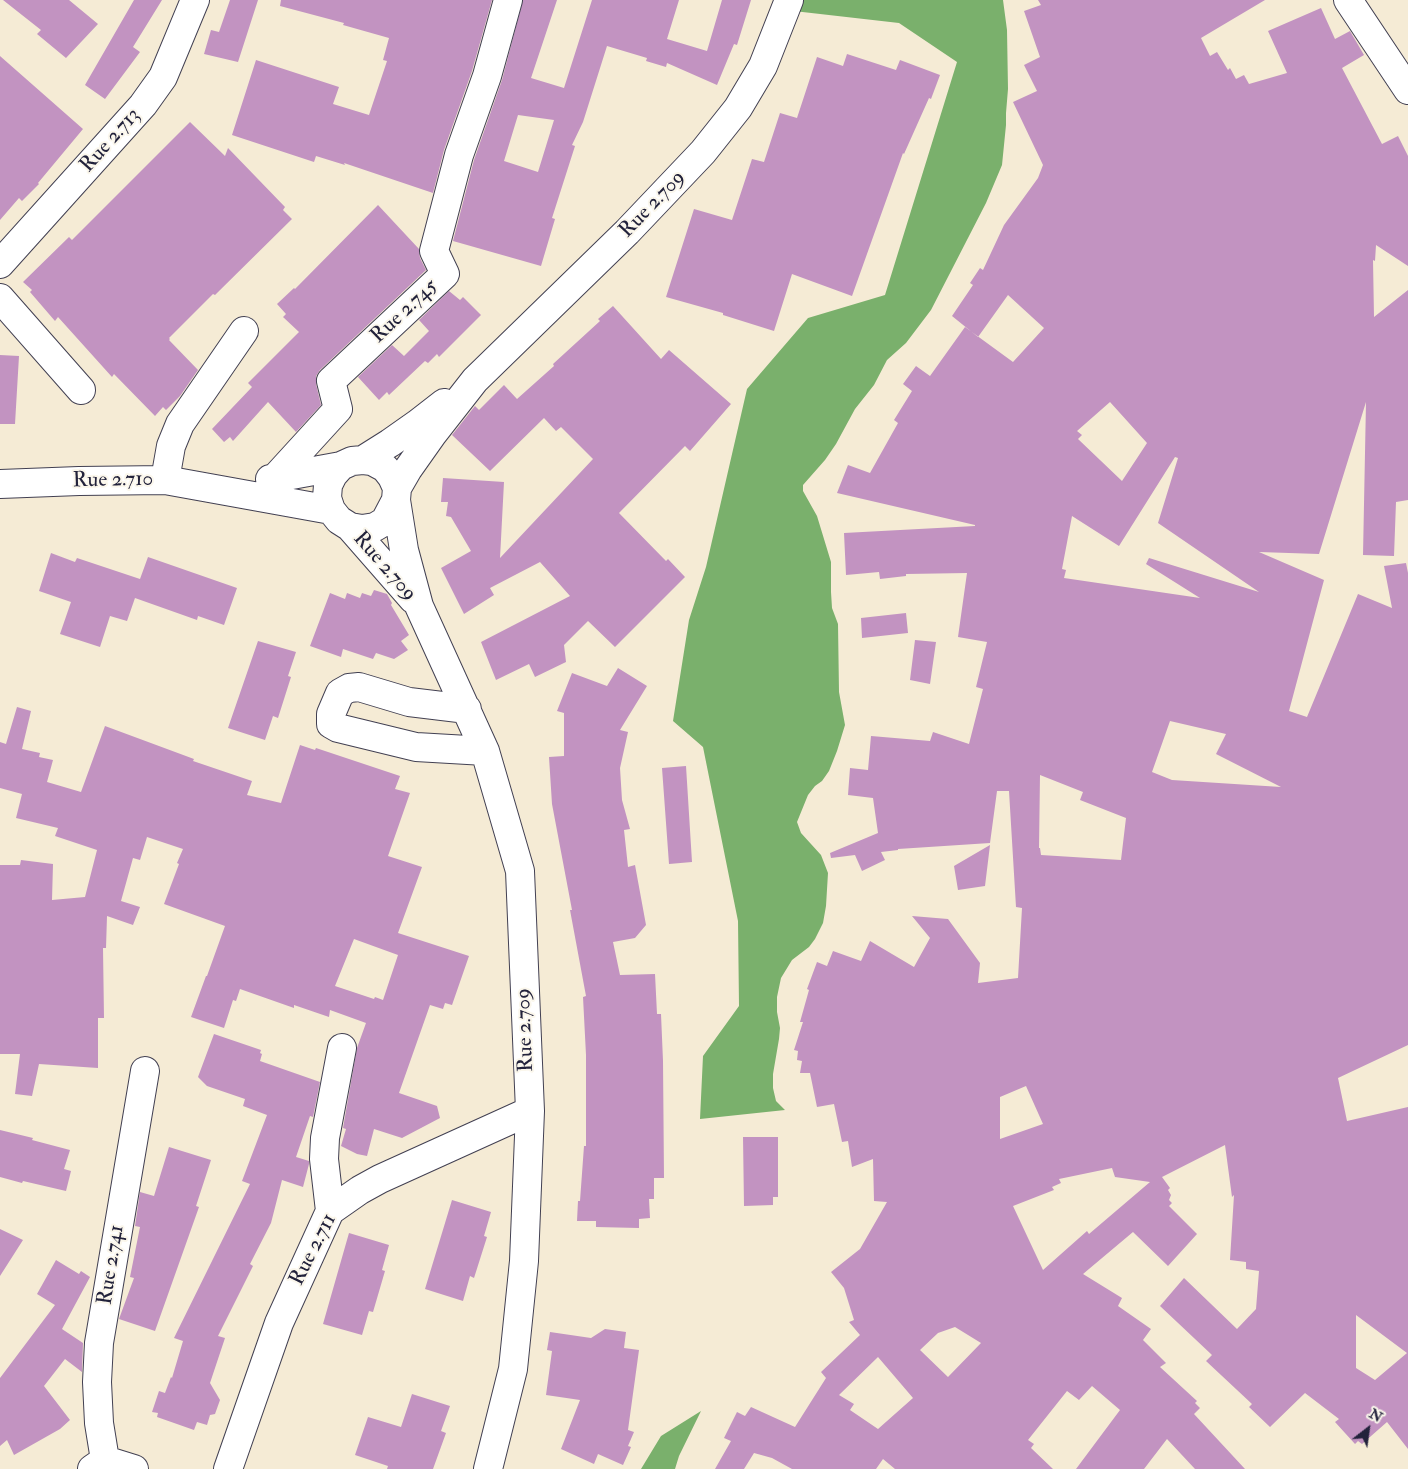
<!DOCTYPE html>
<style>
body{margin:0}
#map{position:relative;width:1408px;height:1469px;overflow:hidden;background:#f5ebd5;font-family:"IM FELL Double Pica",serif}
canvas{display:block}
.north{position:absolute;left:1343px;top:1404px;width:50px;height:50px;-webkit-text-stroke:4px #fbf7ec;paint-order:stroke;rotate:30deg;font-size:14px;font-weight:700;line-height:20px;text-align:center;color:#22223b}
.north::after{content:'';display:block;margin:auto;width:18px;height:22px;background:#22223b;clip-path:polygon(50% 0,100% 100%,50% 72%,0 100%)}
</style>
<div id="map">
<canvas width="1408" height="1469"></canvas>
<div class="north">N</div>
</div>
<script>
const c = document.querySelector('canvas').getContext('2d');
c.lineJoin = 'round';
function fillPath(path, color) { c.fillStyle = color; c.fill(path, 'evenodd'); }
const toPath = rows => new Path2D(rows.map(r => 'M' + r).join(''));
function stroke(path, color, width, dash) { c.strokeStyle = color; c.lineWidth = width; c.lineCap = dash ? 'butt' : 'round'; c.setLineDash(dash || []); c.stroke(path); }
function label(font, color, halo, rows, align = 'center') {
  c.font = font + ' "IM FELL Double Pica",serif'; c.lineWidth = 4; c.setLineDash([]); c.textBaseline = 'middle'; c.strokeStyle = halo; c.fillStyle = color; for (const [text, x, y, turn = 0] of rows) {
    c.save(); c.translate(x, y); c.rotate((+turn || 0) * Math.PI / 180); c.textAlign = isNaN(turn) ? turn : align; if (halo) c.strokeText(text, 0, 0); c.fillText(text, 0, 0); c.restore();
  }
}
fillPath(toPath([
 [789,0,1003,0,1007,30,1008,89,1006,113,1006,125,1002,165,986,203,931,310,906,343,887,360,874,385,855,409,836,444,825,460,803,485,803,491,817,516,831,562,831,592,832,608,838,624,839,692,845,725,837,751,829,771,822,781,815,786,808,795,797,822,801,833,821,855,828,873,826,906,823,923,815,939,809,947,792,960,781,978,777,997,777,1012,780,1028,779,1039,773,1074,773,1088,776,1101,785,1110,700,1119,703,1056,739,1006,738,921,703,747,673,721,689,620,706,567,747,389,808,318,885,295,957,62,899,23,785,10],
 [701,1411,679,1456,675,1469,641,1469,661,1436]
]), '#7ab06c');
fillPath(toPath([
 [3,0,69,0,98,24,66,58,37,34,41,30],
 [134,0,162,0,133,47,140,52,105,99,85,85],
 [230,0,258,0,238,62,204,54,211,30,219,32],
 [281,0,492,0,472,71,444,150,433,193,344,163,345,165,316,156,314,162,232,135,256,60,339,87,333,104,369,115,387,61,383,60,389,38,343,25,344,23,280,6],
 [523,0,557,0,531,78,564,88,592,0,679,0,667,39,707,51,722,0,751,0,737,45,734,44,717,85,667,63,666,67,646,61,647,58,607,46,583,122,572,145,575,146,552,218,555,219,541,266,453,241,474,160,502,80],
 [518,115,554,120,538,172,504,161],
 [1038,0,1265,0,1201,38,1210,56,1217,52,1228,70,1230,68,1236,79,1244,75,1249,84,1287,73,1268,31,1321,8,1335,39,1350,31,1364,55,1342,68,1382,144,1398,136,1408,156,1408,266,1376,245,1375,261,1373,260,1374,317,1408,290,1408,500,1396,502,1394,556,1363,555,1366,402,1319,554,1259,552,1324,580,1289,711,1307,717,1358,594,1392,608,1384,566,1406,563,1408,573,1408,1045,1338,1078,1347,1121,1408,1107,1408,1449,1387,1422,1362,1444,1358,1441,1355,1444,1335,1422,1339,1419,1305,1393,1270,1427,1249,1407,1252,1404,1206,1361,1212,1355,1160,1306,1184,1278,1237,1329,1256,1309,1259,1271,1246,1269,1246,1262,1230,1260,1234,1195,1232,1197,1225,1145,1162,1177,1170,1188,1168,1190,1171,1195,1169,1200,1172,1203,1169,1206,1197,1234,1168,1266,1133,1232,1083,1274,1122,1298,1118,1306,1151,1329,1143,1340,1166,1363,1160,1367,1197,1401,1195,1403,1200,1408,1194,1414,1245,1469,1195,1469,1167,1439,1144,1469,1076,1469,1120,1410,1092,1386,1079,1400,1067,1391,1028,1440,1034,1444,1031,1448,1053,1469,895,1469,883,1459,876,1469,792,1469,772,1458,754,1453,744,1469,715,1469,731,1441,724,1438,737,1412,745,1416,751,1407,795,1427,826,1378,821,1372,860,1335,849,1322,854,1320,844,1288,831,1272,860,1249,887,1202,874,1201,873,1159,852,1167,848,1141,842,1142,834,1104,817,1107,810,1073,800,1073,802,1061,797,1060,798,1051,794,1050,803,1022,800,1022,809,990,807,989,817,962,827,966,833,951,861,961,870,941,914,967,930,938,912,916,948,919,980,963,978,983,1018,978,1022,908,1016,907,1009,791,997,791,990,843,898,849,898,850,881,852,885,860,862,871,855,855,831,858,830,853,878,833,873,798,848,795,850,768,868,770,871,736,930,741,933,732,969,744,983,689,976,687,987,642,958,637,967,573,906,574,906,576,880,579,879,572,846,575,844,533,975,526,975,525,837,493,848,465,870,473,898,423,894,420,912,391,903,384,916,366,930,376,965,327,1013,362,1044,328,1008,295,978,337,952,316,973,285,970,283,980,268,983,270,1004,225,1038,178,1043,165,1013,102,1037,91,1024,65,1040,57,1024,11,1041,5],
 [1110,402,1147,443,1122,481,1078,439,1082,435,1077,431],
 [1175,457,1178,458,1158,523,1259,592,1149,558,1146,564,1200,598,1064,578,1066,570,1062,569,1072,516,1119,546],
 [1170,721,1226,734,1216,754,1281,787,1172,780,1152,772],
 [1040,775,1083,792,1080,800,1126,818,1121,860,1041,855,1040,848,1039,848],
 [1026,1086,1043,1124,1000,1139,1000,1097],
 [1112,1168,1115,1177,1150,1182,1089,1234,1087,1231,1043,1270,1013,1206,1054,1190,1052,1187,1061,1183,1059,1179],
 [1356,1315,1407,1353,1375,1380,1356,1368],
 [955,1327,981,1343,948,1377,920,1350,938,1333],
 [878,1357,913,1398,878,1429,850,1410,854,1404,839,1395],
 [847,54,896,70,900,60,940,75,931,99,929,98,904,154,903,153,852,296,792,274,774,331,723,315,723,313,666,297,694,209,732,220,752,159,764,162,780,113,797,118,817,57,843,66],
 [0,56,83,129,38,183,39,184,22,201,19,198,0,220],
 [190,122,225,156,228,148,285,207,283,210,292,219,215,295,213,294,169,338,170,339,169,340,198,370,180,396,166,410,163,407,155,416,114,374,112,377,58,317,55,321,30,292,32,290,23,282,69,237,72,240],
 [378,205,419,249,420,258,426,270,320,370,316,376,316,384,321,405,296,432,268,402,233,441,230,437,224,442,212,429,252,387,248,383,299,332,283,317,286,314,277,304,294,288,295,289],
 [449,291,460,300,463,297,481,315,439,357,437,354,428,363,425,361,389,395,387,392,379,400,358,377,392,345,404,356,429,331,419,320],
 [613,306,661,359,669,350,731,404,690,451,685,446,619,513,666,561,668,559,685,577,615,647,588,621,564,645,566,662,535,677,529,664,496,680,481,642,570,596,540,562,490,588,494,595,464,614,441,568,471,551,451,517,446,516,448,502,441,502,443,478,504,482,500,558,593,459,561,427,556,431,544,418,490,471,452,435,475,406,479,410,504,385,517,399,554,366,553,364,600,321,598,319],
 [0,355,19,356,15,424,0,424],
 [51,553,75,562,77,558,140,579,148,557,237,588,224,625,198,616,197,620,135,598,127,621,110,616,100,647,60,634,71,602,39,591],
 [374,590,387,594,392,603,391,605,409,635,401,641,408,650,394,659,376,653,373,659,343,649,341,657,310,646,330,593,345,599,347,593,360,598,362,593,371,596],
 [906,613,908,633,862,638,861,618],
 [915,640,936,642,930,684,910,680],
 [258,641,296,652,288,676,291,677,278,718,273,716,265,740,228,728],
 [618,668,647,686,620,730,628,732,620,768,622,800,630,829,624,830,628,867,635,865,646,925,635,938,613,942,620,975,655,974,657,1014,661,1014,663,1061,664,1178,654,1178,654,1199,649,1199,650,1218,639,1219,639,1228,596,1227,596,1221,577,1221,578,1201,580,1201,584,1146,586,1146,586,1055,583,997,586,996,570,910,572,910,552,804,549,757,564,756,564,713,557,711,572,673,607,686],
 [17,707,31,711,22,749,40,753,39,757,53,760,47,782,81,792,105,726,194,759,193,761,252,781,247,795,281,803,300,745,315,750,316,748,400,776,395,789,410,793,388,856,422,867,398,933,469,956,452,1005,445,1003,443,1009,430,1005,399,1093,437,1106,440,1118,402,1138,374,1129,367,1156,357,1154,341,1146,346,1129,343,1128,357,1048,366,1023,330,1010,329,1017,294,1005,294,1008,240,989,236,1001,233,1000,224,1028,191,1017,206,976,207,976,225,926,164,904,179,864,177,863,183,849,147,837,140,860,133,858,121,901,140,907,133,925,107,916,106,948,103,948,104,1018,98,1018,98,1068,39,1064,32,1096,15,1094,20,1054,0,1054,0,865,20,865,21,860,53,864,52,900,85,897,97,850,55,836,58,828,16,818,22,794,0,788,0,742,6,744],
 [354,939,398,955,383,1000,375,997,374,999,335,986],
 [686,766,692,862,669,864,662,768],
 [990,845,985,886,958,890,954,866],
 [214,1034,261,1050,260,1053,262,1054,260,1061,320,1082,313,1117,310,1116,296,1157,309,1161,309,1164,303,1187,282,1180,271,1223,250,1264,253,1266,218,1336,225,1338,210,1383,220,1400,215,1414,210,1415,207,1425,197,1422,194,1430,157,1417,158,1413,152,1412,159,1391,165,1393,171,1377,172,1378,183,1341,174,1338,250,1184,242,1181,267,1115,243,1106,245,1099,207,1086,198,1077],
 [0,1130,33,1138,32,1140,70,1150,64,1169,71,1171,66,1191,23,1181,22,1183,0,1177],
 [743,1137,778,1137,778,1197,773,1197,773,1205,744,1206],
 [169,1147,211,1160,196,1206,199,1207,155,1331,119,1319,134,1278,130,1277,140,1227,135,1226,140,1192,154,1196],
 [452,1200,491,1212,484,1236,487,1237,474,1278,470,1276,463,1301,425,1289],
 [0,1229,23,1240,0,1276],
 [349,1233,389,1245,382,1270,385,1271,373,1312,369,1311,362,1335,323,1324],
 [56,1260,79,1274,81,1271,90,1277,62,1329,83,1343,82,1372,65,1359,44,1386,70,1420,60,1429,14,1455,7,1440,0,1446,0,1378,55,1305,37,1294],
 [605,1329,626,1332,624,1348,639,1350,628,1430,634,1432,628,1446,631,1447,623,1465,598,1454,594,1464,561,1449,580,1400,546,1395,552,1351,547,1350,550,1332,591,1338],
 [412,1394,450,1406,441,1431,446,1433,433,1469,387,1469,388,1466,355,1455,368,1417,401,1427]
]), '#c293c1');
const minor = toPath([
 [1348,0,1408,90],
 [0,264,143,105,163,77,195,0],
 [0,298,81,390],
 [363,460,390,443,417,424,444,403],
 [275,478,338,409,331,381,445,274,434,251,459,155,487,76,508,0],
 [270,479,341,466],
 [165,480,171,446,180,424,244,331],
 [0,484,79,481,165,480,331,510],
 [397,488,408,469,432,435,475,380,627,232,703,152,738,108,763,66,789,0],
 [396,500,385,521,375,527,362,529,350,527,339,520,331,510,327,498,328,485,333,475,341,466,352,461,363,460,372,461,385,468,392,477,397,488,396,500,404,550,419,606,485,751,520,871,530,1111,524,1261,513,1369,488,1469],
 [350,527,413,599],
 [467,709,409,702,359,687,349,688,340,693,331,714,331,724,338,728,416,747,485,751],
 [330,1211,324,1159,325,1138,342,1048],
 [105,1460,99,1423,97,1382,99,1343,145,1071],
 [92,1469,105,1460,134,1469],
 [228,1469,279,1323,330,1211,360,1190,380,1179,530,1111]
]);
stroke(minor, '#424052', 30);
stroke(minor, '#fff', 28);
label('21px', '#22223b', '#fbf7ec', [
 ["Rue 2.713",111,141,-48],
 ["Rue 2.709",653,205,-46],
 ["Rue 2.745",405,312,-43],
 ["Rue 2.710",113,481,-1],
 ["Rue 2.709",384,567,49],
 ["Rue 2.709",526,1030,-92],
 ["Rue 2.711",314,1250,-63],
 ["Rue 2.741",112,1265,-81]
]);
</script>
